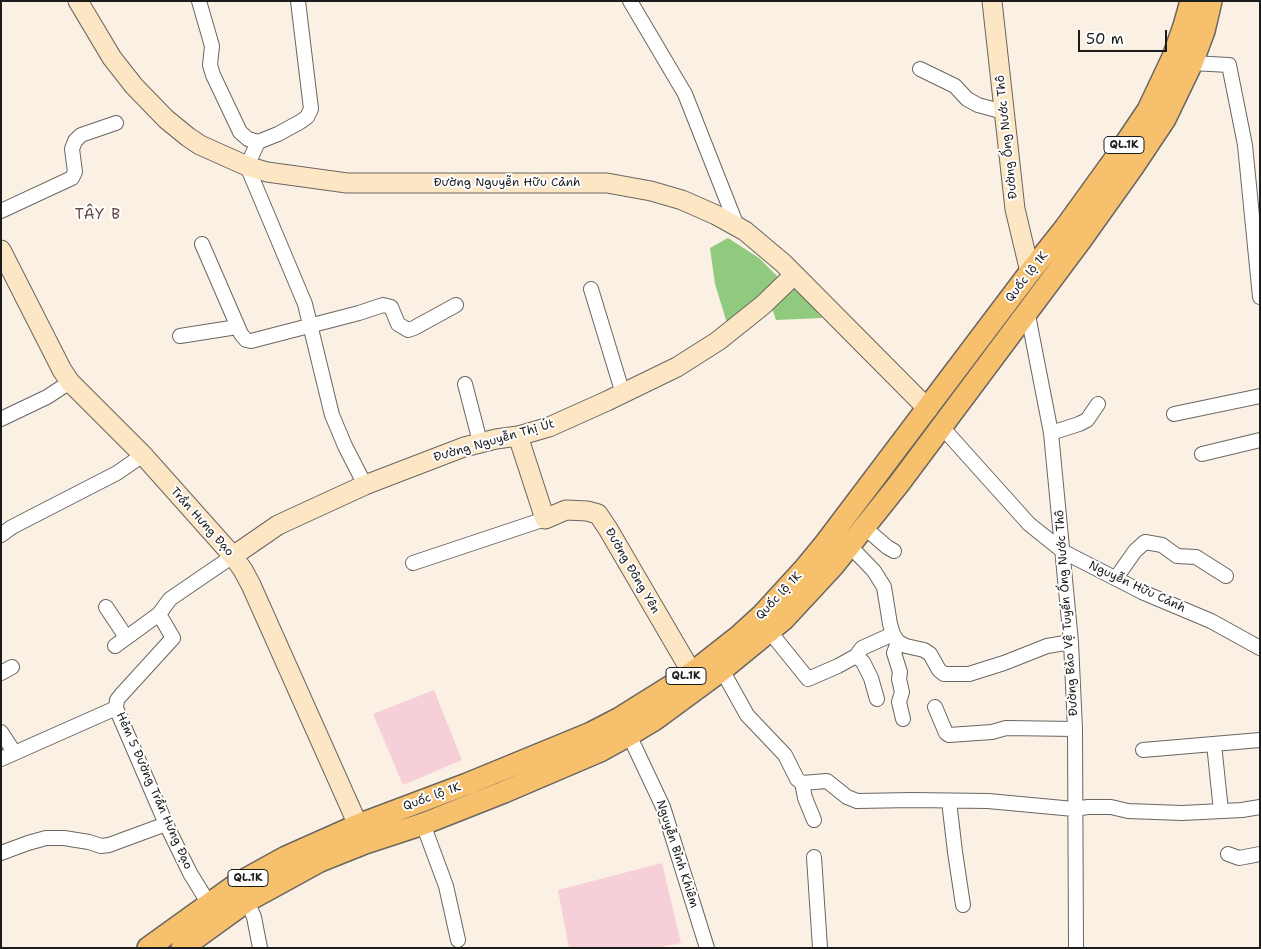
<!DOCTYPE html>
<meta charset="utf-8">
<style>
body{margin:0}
#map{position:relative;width:1261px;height:949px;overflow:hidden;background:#fbf0e4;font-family:"Shantell Sans",sans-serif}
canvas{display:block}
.frame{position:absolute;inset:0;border:2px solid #1c1c1c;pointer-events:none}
.scale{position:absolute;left:1078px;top:30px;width:89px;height:22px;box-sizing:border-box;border:2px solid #1c1c1c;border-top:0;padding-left:6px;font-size:15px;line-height:18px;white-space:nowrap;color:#1c1c1c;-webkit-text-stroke:4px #fff;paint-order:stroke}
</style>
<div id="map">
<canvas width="1261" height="949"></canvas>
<div class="frame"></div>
<div class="scale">50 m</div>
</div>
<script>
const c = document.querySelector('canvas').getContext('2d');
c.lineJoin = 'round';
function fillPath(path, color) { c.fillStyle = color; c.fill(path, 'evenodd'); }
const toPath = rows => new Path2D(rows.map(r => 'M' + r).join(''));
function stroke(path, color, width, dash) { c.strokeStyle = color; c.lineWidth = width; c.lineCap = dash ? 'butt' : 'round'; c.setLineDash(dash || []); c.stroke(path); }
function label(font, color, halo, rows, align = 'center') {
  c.font = font + ' "Shantell Sans",sans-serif'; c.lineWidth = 4; c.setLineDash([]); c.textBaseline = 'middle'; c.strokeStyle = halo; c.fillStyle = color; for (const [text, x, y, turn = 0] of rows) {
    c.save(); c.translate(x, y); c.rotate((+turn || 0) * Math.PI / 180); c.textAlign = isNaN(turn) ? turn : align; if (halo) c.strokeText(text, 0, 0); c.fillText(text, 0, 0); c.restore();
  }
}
fillPath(toPath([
 [434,690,462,760,403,785,373,714],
 [662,863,681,943,656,948,569,948,558,890]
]), '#f6cfd8');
fillPath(toPath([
 [728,238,759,258,780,279,727,323,715,284,710,248],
 [794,285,822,318,776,320,771,305]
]), '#90ca7e');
const street = toPath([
 [199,1,212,46,210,65,213,75,240,132,248,139,258,142],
 [298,1,311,109,307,117,300,122,278,134,258,142,247,166,305,304,332,415,345,446,365,485],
 [630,1,685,94,737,226],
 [1185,61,1192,63,1229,65,1245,145,1260,297],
 [920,69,955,86,967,99,978,105,1004,112],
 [1,211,72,178,75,172,72,149,75,141,81,135,116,123],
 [202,244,241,334,246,340,251,341,359,313,383,305,391,307,398,324,408,330,414,328,456,305],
 [591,289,623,394],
 [1027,310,1051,433,1071,642,1075,729,1076,948],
 [180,336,237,327],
 [465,384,480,442],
 [1174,414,1260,396],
 [1,419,47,397,70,382],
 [941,426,1029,524,1064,552,1142,592,1211,621,1260,648],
 [1051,433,1079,424,1087,420,1098,404],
 [1202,454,1260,440],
 [864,527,887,547,894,551],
 [1,535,12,527,117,473,143,455],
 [849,545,874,571,884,587,890,624,893,634,898,642,906,646,924,650,930,654,939,670,944,674,969,674,1004,663,1047,646,1071,642],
 [413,563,545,519],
 [1116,578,1135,551,1145,542,1162,545,1177,556,1196,557,1226,576],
 [106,607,126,637],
 [770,632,808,679,838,666,856,656,862,648,893,634],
 [898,642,894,653,900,672,899,679,902,692,899,702,903,719],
 [115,646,159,614],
 [856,656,863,662,871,678,877,699],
 [722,670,747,715,785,755,797,779,802,783,827,781,847,797,857,801,912,800,988,801,1074,809,1088,807,1111,807,1128,811,1182,813,1242,810,1260,807],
 [1,673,12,667],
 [935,707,946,733,949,735,992,732,1006,728,1075,729],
 [1,732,14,752],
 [629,735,663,807,707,948],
 [1214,744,1221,811],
 [1143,750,1260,740],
 [1,759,116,708],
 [802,783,805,798,814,820],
 [949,801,955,852,963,905],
 [423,824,446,886,458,940],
 [1,853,28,843,46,838,64,838,89,842,101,846,109,845,166,824],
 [1228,854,1239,858,1260,854],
 [814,857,820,948],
 [247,901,254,917,260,948],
 [209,904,190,873,166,824,116,708,117,700,121,695,173,638,159,614,170,599,233,556]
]);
const secondary = toPath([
 [78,1,112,58,134,86,166,119,188,137,200,145,247,166,267,172,347,183,607,183,651,191,682,200,716,215,745,231,783,263,928,409],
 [992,1,1015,209,1030,272],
 [1,250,62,370,70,382,143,455,233,556,243,570,251,585,358,825],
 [518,436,545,519,566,510,587,511,598,514,608,529,692,673],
 [233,556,278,525,365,485,464,447,496,439,518,436,549,427,607,401,677,367,718,341,763,305,794,275]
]);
const primary = toPath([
 [148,948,237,884,286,857,358,825,467,784,591,733,620,718,692,673,739,636,761,616,805,568,824,545,1030,272,1065,228,1117,156,1148,110,1173,57,1184,26,1191,1],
 [182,948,247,901,320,861,365,843,423,824,504,792,600,751,629,735,654,720,722,670,783,620,834,565,898,485,1081,240,1133,167,1165,119,1192,63,1204,31,1211,1]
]);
stroke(street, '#6a6662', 16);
stroke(secondary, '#6a6662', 21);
stroke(primary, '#6a6662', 24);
stroke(street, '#fff', 14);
stroke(secondary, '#fce6c4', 19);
stroke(primary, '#f7c06c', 21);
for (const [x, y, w] of [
 [1124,145,40],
 [686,676,40],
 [248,878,40]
]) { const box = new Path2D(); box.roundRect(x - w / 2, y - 8.5, w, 17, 4); c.fillStyle = '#fff'; c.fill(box); stroke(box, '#1c1c1c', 1); }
label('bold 11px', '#1c1c1c', null, [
 ["QL.1K",1124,145],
 ["QL.1K",686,676],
 ["QL.1K",248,878]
]);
label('12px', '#1c1c1c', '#fff', [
 ["Đường Ống Nước Thô",1007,137,-96],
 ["Đường Nguyễn Hữu Cảnh",507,183],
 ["Quốc lộ 1K",1027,277,-52],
 ["Đường Nguyễn Thị Út",494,441,-16],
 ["Trần Hưng Đạo",202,522,48],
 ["Đường Đông Yên",632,571,60],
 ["Nguyễn Hữu Cảnh",1137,587,25],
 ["Quốc lộ 1K",779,596,-47],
 ["Đường Bảo Vệ Tuyến Ống Nước Thô",1067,613,-94],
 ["Hẻm 5 Đường Trần Hưng Đạo",154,791,66],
 ["Quốc lộ 1K",432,797,-20],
 ["Nguyễn Bỉnh Khiêm",677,854,72]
]);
c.letterSpacing = '1px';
label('15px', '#604846', '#fff', [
 ["TÂY B",98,215]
]);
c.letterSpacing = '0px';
</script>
